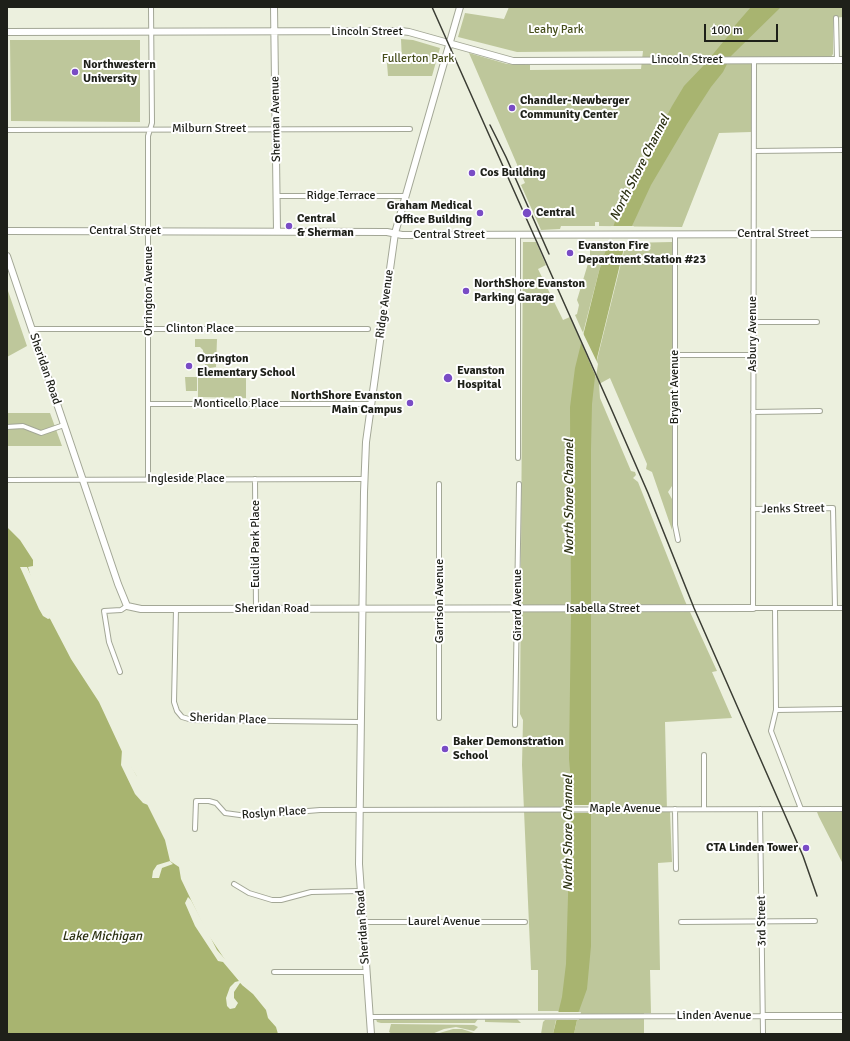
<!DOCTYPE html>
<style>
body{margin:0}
#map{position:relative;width:850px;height:1041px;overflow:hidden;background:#ecf0de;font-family:Signika,sans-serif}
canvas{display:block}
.frame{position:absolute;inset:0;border:8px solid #1e2019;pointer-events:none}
.scale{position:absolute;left:704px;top:24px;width:74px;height:18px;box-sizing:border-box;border:2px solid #1e2019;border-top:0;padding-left:5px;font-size:12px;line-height:14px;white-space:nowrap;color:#1e2019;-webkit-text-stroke:3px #fff;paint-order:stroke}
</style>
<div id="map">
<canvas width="850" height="1041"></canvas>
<div class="frame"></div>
<div class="scale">100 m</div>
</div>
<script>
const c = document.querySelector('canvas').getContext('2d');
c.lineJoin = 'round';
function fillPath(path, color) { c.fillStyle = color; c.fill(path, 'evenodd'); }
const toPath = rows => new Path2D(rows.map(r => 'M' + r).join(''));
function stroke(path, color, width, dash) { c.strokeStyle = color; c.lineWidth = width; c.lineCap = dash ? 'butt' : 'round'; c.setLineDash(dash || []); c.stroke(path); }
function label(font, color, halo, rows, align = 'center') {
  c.font = font + ' Signika,sans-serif'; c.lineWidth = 4; c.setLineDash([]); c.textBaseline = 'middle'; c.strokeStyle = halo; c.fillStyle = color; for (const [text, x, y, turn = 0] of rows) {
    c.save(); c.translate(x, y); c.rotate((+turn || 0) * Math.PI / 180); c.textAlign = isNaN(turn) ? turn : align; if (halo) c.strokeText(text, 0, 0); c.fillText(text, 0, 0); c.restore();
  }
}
fillPath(toPath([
 [509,7,843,7,843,17,833,18,833,54,831,57,751,57,751,132,719,133,682,227,599,226,599,222,595,222,595,226,561,226,560,229,541,230,521,185,525,183,469,53,507,64,530,65,530,70,641,69,643,51,517,52,458,37,465,13,504,19],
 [401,39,413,40,440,48,432,76,388,76,387,63,402,62],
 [10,40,140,40,140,122,11,121],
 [523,242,536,242,546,265,538,269,563,320,570,317,594,372,626,243,672,242,672,486,668,492,672,499,672,530,652,472,646,469,647,464,610,378,599,384,600,398,631,471,635,472,636,475,633,478,638,482,685,601,717,671,712,672,732,718,665,722,667,812,670,812,672,862,658,863,660,970,650,970,651,1013,644,1013,644,1034,574,1034,579,1011,538,1011,538,970,531,970,522,765,523,720,520,714],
 [590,242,609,242,599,271,583,333,575,315,577,314,579,305,577,300,590,257],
 [7,288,27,346,7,357],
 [195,339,217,339,216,367,210,368,205,365,203,350,200,347,195,347],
 [200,369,246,369,246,398,198,397,198,372],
 [185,377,197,377,197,391,186,391],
 [7,413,50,413,62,446,7,446],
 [817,812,843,812,843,864,819,817],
 [376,1019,478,1019,475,1023,381,1023,377,1022],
 [485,1019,517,1019,521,1023,485,1022],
 [545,1020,556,1020,553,1034,541,1034,543,1022],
 [391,1024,474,1025,478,1027,474,1031,456,1027,444,1029,432,1034,392,1034,389,1032],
 [453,1029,462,1029,474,1033,436,1034]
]), '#bec79b');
fillPath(toPath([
 [751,7,781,7,731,56,723,72,711,87,687,124,651,185,632,226,624,248,597,358,592,404,591,449,591,946,587,989,579,1011,574,1034,553,1034,562,997,566,964,570,828,573,804,569,759,571,613,570,407,575,368,599,271,621,203,672,106,684,86,704,65,728,36,731,30],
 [7,527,20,540,33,560,33,566,28,567,34,588,71,659,99,702,125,758,136,775,145,800,165,840,170,861,179,867,181,879,207,933,242,985,253,994,266,1010,268,1018,276,1027,278,1034,7,1034]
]), '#a8b470');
fillPath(toPath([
 [611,226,634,226,628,243,606,243],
 [582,331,598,364,596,377,580,340],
 [20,567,27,567,51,618,48,619,43,616,39,609],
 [122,750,139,780,148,805,143,803,135,794,121,765],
 [571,805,593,805,594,813,570,813],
 [170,861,173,864,162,868,159,878,152,878,153,871,157,865],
 [188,897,191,900,217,950,239,975,246,986,240,983,234,992,234,998,238,1003,235,1008,230,1009,227,1006,226,998,230,987,235,982,239,981,223,962,218,961,195,926,185,903],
 [557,1012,581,1012,579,1020,554,1020]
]), '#ecf0de');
const street = toPath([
 [836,18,837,60],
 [754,60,753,608,843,608],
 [7,130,410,129],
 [754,151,843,150],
 [276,196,405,196],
 [675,234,675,525,678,540],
 [518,235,518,458],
 [753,322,817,322],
 [32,329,368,329],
 [675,355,753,355],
 [149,404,371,404],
 [753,412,820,411],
 [7,427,23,426,41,433,64,425],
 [148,479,148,136,152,123,151,7],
 [255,479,256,609],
 [7,480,364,479],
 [439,484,439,718],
 [753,509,833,508,835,608],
 [775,608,776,710,771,731,801,809],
 [176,609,174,702,177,711,182,717,192,720,360,722],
 [120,672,109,642,104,611,121,610,127,606],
 [776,710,843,709],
 [515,725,519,484],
 [675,809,676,869],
 [704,809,704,755],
 [760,809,763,1034],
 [195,829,196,801,209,801,216,803,225,813,247,816,320,810,843,809],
 [234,884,249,893,272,900,281,900,311,892,360,891],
 [363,922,525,922],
 [681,922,815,921],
 [274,972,366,972],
 [369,1017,763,1016]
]);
const secondary = toPath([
 [274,7,277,231],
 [7,32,401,31,409,32,513,61,843,60],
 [7,231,387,232,402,235,843,234],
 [7,256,118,584,127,606,141,609,176,609,753,608],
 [763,1016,843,1016],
 [371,1034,359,864,364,492,366,442,395,233,460,7]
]);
stroke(street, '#a3a796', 6);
stroke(secondary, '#a3a796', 8);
stroke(street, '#fff', 4);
stroke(secondary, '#fff', 6);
stroke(toPath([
 [432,7,610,406,648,493,694,608,803,856,817,896],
 [490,125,506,157,549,254]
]), '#3b3d34', 1.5);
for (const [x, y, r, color] of [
 [75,72,4,"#794cc5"],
 [512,108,4,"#794cc5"],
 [472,173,4,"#794cc5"],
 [480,213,4,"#794cc5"],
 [527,213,5,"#794cc5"],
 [289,226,4,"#794cc5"],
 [570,253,4,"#794cc5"],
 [466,291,4,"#794cc5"],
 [189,366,4,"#794cc5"],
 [448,378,5,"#794cc5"],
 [410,403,4,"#794cc5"],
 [445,749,4,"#794cc5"],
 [806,848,4,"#794cc5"]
]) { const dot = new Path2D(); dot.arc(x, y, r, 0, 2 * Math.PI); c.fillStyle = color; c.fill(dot); stroke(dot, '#fff', 1.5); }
label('12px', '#464e1b', '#fff', [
 ["Leahy Park",556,30],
 ["Fullerton Park",418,59]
]);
label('12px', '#1e2019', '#fff', [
 ["Lincoln Street",367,32],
 ["Lincoln Street",687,60],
 ["Sherman Avenue",276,119,-91],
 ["Milburn Street",209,129],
 ["Ridge Terrace",341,196],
 ["Central Street",125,231],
 ["Central Street",773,234],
 ["Central Street",449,235],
 ["Orrington Avenue",149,291,-90],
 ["Ridge Avenue",385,304,-82],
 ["Clinton Place",200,329],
 ["Asbury Avenue",753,334,-90],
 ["Sheridan Road",45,369,71],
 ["Bryant Avenue",675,387,-90],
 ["Monticello Place",236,404],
 ["Ingleside Place",186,479],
 ["Jenks Street",793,509,-1],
 ["Euclid Park Place",256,544,-90],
 ["Garrison Avenue",440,601,-90],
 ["Girard Avenue",518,605,-90],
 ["Sheridan Road",272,609],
 ["Isabella Street",603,609],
 ["Sheridan Place",228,719,2],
 ["Maple Avenue",625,809],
 ["Roslyn Place",274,813,-4],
 ["3rd Street",762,921,-91],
 ["Laurel Avenue",444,922],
 ["Sheridan Road",363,927,-94],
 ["Linden Avenue",714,1016]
]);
label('bold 12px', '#1e2019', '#fff', [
 ["Northwestern",83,65],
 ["University",83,79],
 ["Chandler-Newberger",520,101],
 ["Community Center",520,115],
 ["Cos Building",480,173],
 ["Graham Medical",472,206,"right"],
 ["Office Building",472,220,"right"],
 ["Central",536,213],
 ["Central",297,219],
 ["& Sherman",297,233],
 ["Evanston Fire",578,246],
 ["Department Station #23",578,260],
 ["NorthShore Evanston",474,284],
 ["Parking Garage",474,298],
 ["Orrington",197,359],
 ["Elementary School",197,373],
 ["Evanston",457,371],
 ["Hospital",457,385],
 ["NorthShore Evanston",402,396,"right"],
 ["Main Campus",402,410,"right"],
 ["Baker Demonstration",453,742],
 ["School",453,756],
 ["CTA Linden Tower",798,848,"right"]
], 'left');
label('italic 13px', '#2c3112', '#fff', [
 ["North Shore Channel",640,168,-63],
 ["North Shore Channel",570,497,-90],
 ["North Shore Channel",569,833,-90],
 ["Lake Michigan",102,937]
]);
</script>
